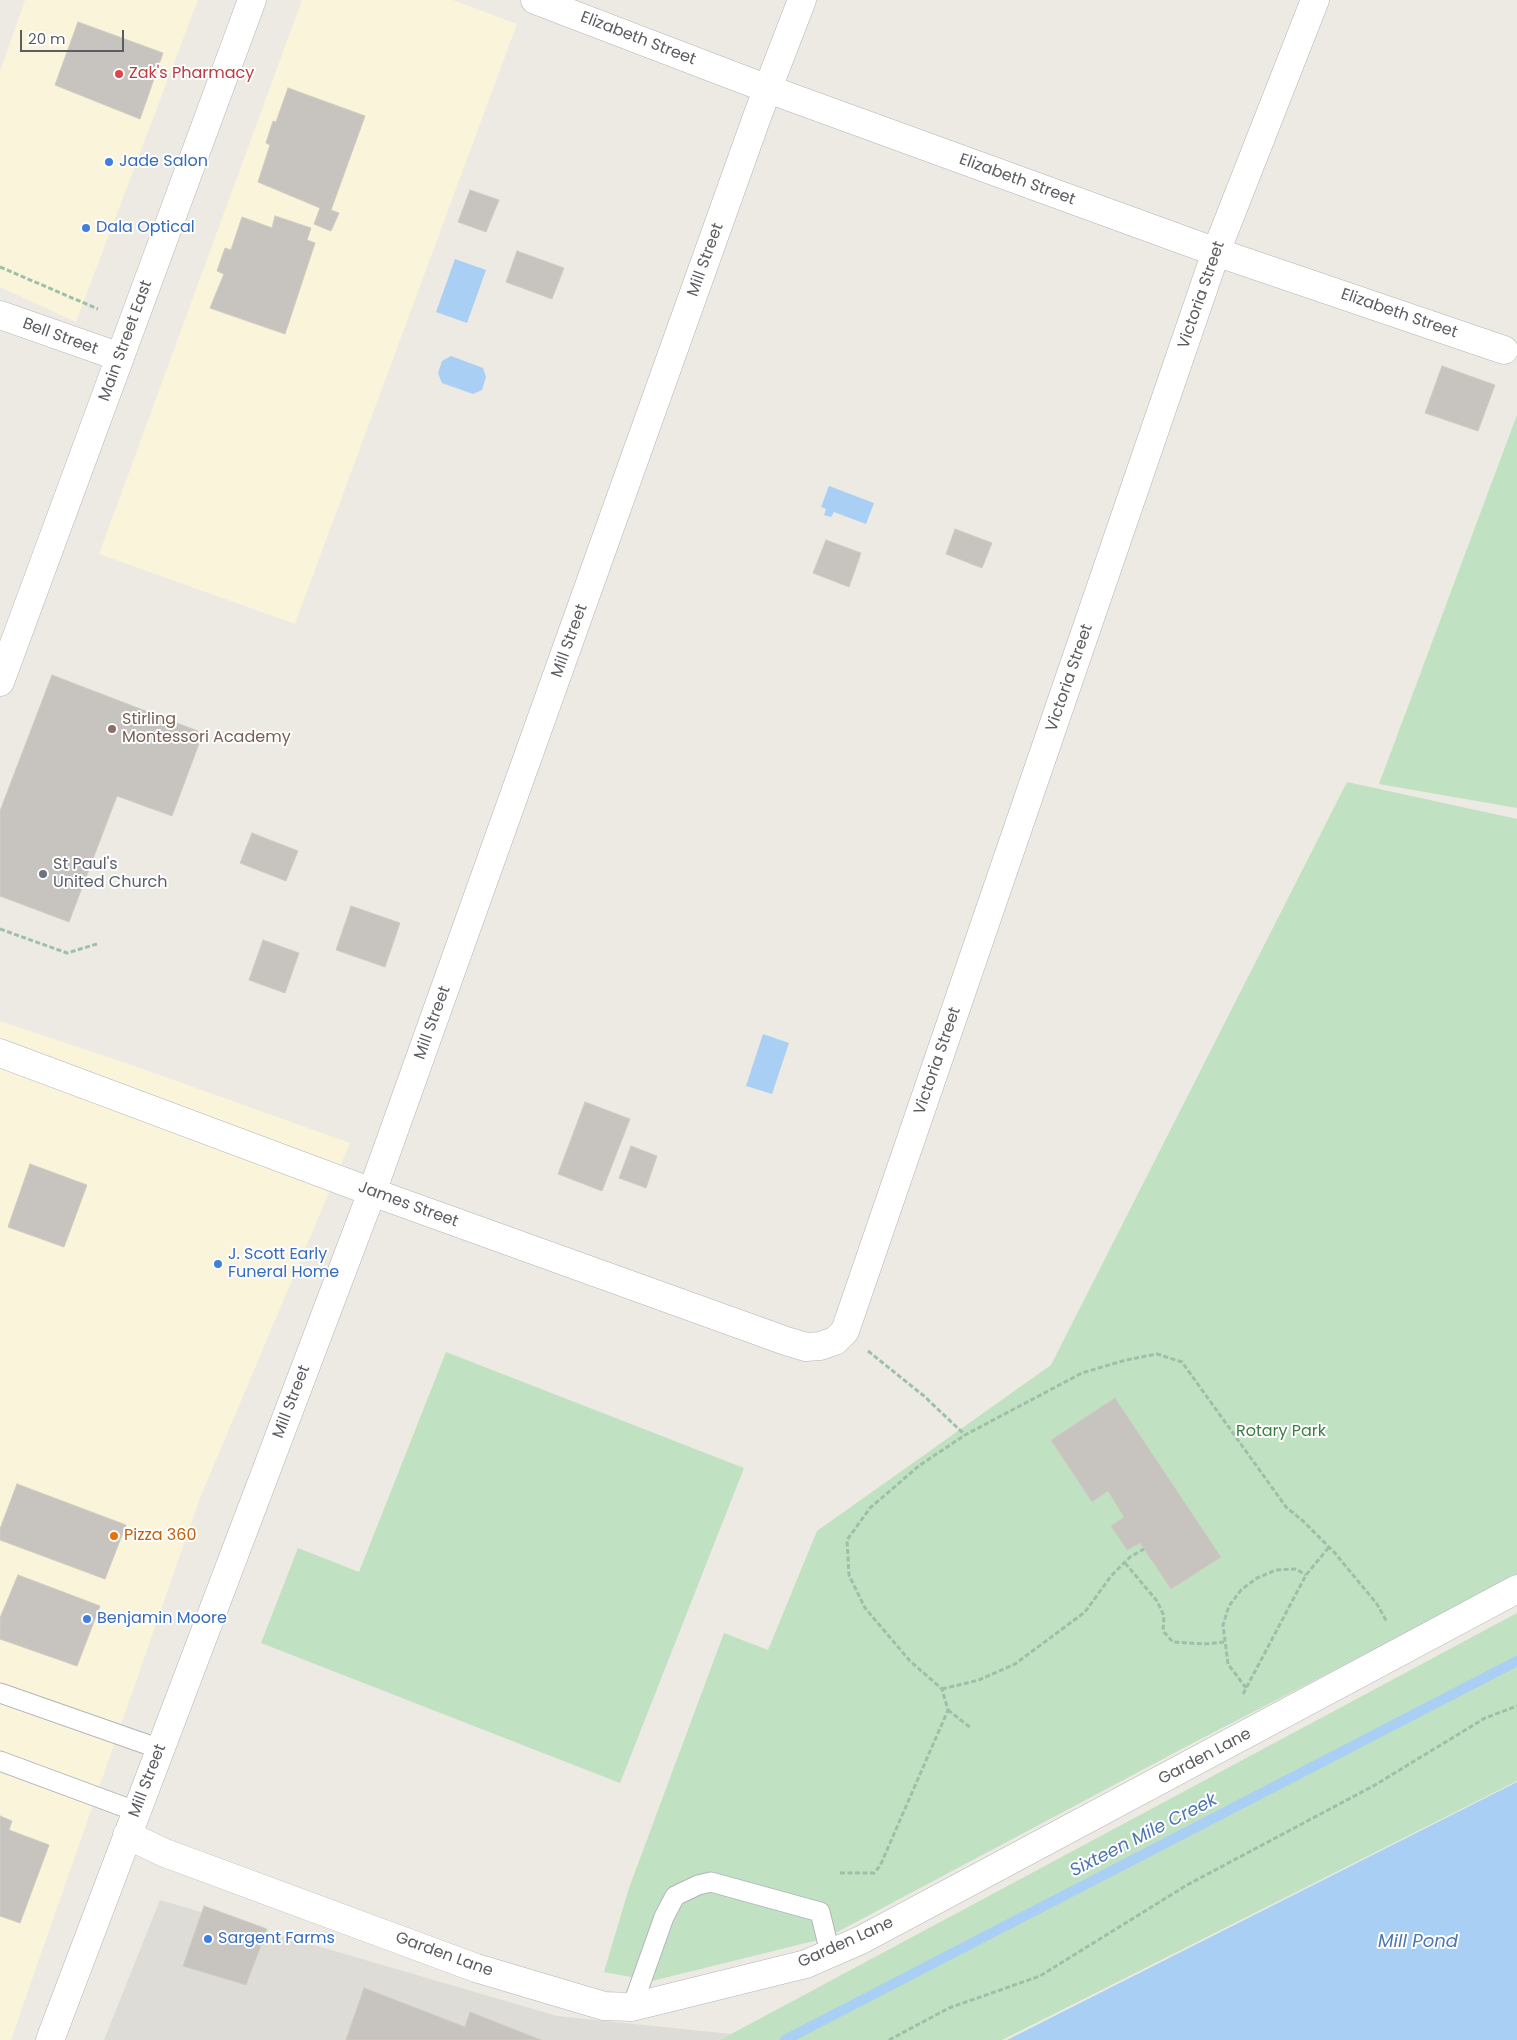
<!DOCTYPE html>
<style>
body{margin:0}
#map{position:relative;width:1517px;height:2040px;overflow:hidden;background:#eceae2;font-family:Poppins,sans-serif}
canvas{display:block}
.scale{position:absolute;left:20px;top:30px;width:104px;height:22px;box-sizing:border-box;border:2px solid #5b5d61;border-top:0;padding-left:6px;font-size:15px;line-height:18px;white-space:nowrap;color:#5b5d61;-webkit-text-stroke:4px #fff;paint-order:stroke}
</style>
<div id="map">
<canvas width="1517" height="2040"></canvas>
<div class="scale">20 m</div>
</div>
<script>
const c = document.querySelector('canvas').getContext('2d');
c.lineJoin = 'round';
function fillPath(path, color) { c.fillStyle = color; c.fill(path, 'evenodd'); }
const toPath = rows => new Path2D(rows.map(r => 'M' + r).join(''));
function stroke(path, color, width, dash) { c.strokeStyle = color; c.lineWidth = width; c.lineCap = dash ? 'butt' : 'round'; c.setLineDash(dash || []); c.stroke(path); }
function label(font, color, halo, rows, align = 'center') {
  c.font = font + ' Poppins,sans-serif'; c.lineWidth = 4; c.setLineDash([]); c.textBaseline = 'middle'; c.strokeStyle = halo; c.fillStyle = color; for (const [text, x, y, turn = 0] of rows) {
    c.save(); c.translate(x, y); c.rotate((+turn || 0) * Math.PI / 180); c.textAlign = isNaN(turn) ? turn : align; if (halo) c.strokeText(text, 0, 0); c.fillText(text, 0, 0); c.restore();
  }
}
fillPath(toPath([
 [25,0,198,0,76,322,0,287,0,71],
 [302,0,453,0,517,24,295,624,99,554],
 [0,1021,132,1065,350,1143,200,1498,11,2040,0,2040]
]), '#f9f4da');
fillPath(toPath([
 [160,1900,557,2016,731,2034,720,2040,104,2040]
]), '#dddcd7');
fillPath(toPath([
 [1517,415,1517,808,1379,784],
 [1347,782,1517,819,1517,1576,1193,1743,826,1938,652,1981,604,1972,629,1888,724,1633,768,1650,817,1531,1051,1365],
 [446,1352,744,1468,620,1783,261,1643,298,1548,359,1572],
 [1517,1613,1517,1781,1002,2040,720,2040]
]), '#c1e1c3');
fillPath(toPath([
 [455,259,486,270,467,323,436,312],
 [451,356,483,368,486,377,482,390,473,394,442,383,438,373,442,361],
 [829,486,874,503,866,524,834,512,831,517,824,515,826,509,821,507],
 [763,1034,789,1043,772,1094,746,1086],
 [1517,1782,1517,2040,1007,2040]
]), '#a9cff5');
stroke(toPath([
 [785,2040,1517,1661]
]), '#a9cff5', 10);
const building = toPath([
 [78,22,163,53,140,119,55,85,78,22],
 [288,88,365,116,331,210,339,213,331,231,314,224,320,208,258,182,270,145,266,143,273,121,276,122,288,88],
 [470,190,499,200,486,232,458,222,470,190],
 [275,216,311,228,307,240,315,243,285,334,210,308,224,274,217,271,225,248,231,250,242,217,272,228,275,216],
 [517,251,564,268,552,299,506,282,517,251],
 [1442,366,1495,385,1478,431,1425,413,1442,366],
 [955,529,992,543,982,568,946,554,955,529],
 [826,540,861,553,849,587,813,573,826,540],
 [52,675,203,733,172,816,117,796,69,922,0,896,0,811,52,675],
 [252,833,298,851,286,881,240,863,252,833],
 [351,906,400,923,385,967,336,950,351,906],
 [263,940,299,953,285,993,249,980,263,940],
 [585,1102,630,1119,602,1191,558,1174,585,1102],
 [631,1146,657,1156,646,1188,619,1178,631,1146],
 [30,1164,87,1185,64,1247,8,1227,30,1164],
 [1115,1398,1221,1557,1171,1589,1140,1543,1127,1550,1111,1526,1124,1517,1108,1491,1092,1502,1051,1440,1115,1398],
 [17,1484,126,1525,105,1579,0,1540,0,1529,17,1484],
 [18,1575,100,1606,77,1666,0,1639,0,1618,18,1575],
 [0,1816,12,1821,9,1830,49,1845,20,1923,0,1916,0,1816],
 [204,1906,267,1929,246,1985,183,1966,204,1906],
 [364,1988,465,2027,470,2012,541,2040,346,2040,364,1988]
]);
fillPath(building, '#c7c4bf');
stroke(building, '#d0ccc1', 1);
const lane = toPath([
 [0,1693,160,1749],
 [0,1761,135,1811],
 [632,2007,664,1917,675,1896,698,1885,711,1882,820,1912,830,1953]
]);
const street = toPath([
 [535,0,768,89,1216,252,1504,350],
 [0,315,120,357],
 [0,1053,372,1192,786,1341,806,1347,820,1346,835,1341,845,1331,1216,252,1315,0],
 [127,1835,165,1853,476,1968,604,2006,632,2007,806,1964,861,1940,1517,1589],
 [50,2040,372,1192,758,114,802,0]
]);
const secondary = toPath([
 [0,682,252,0]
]);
stroke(lane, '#b3b4b8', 21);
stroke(street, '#b3b4b8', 29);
stroke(secondary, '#b4b6bb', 29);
stroke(toPath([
 [0,267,98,309],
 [0,929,67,953,97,944],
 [868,1351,924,1396,965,1435],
 [1125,1563,1157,1601,1164,1616,1163,1631,1173,1642,1204,1644,1224,1642],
 [1246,1688,1228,1664,1223,1625,1229,1606,1241,1590,1257,1578,1276,1570,1296,1569,1306,1575],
 [942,1689,979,1680,1015,1664,1085,1612,1111,1576,1130,1557,1144,1549],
 [1243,1694,1306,1575,1329,1547],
 [948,1710,971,1728],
 [840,1873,874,1873,880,1866,948,1710,942,1689,910,1661,865,1608,849,1575,847,1540,870,1508,920,1465,965,1435,1082,1373,1126,1360,1157,1354,1182,1362,1286,1507,1303,1521,1334,1552,1377,1604,1387,1622],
 [889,2040,949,2008,1040,1976,1187,1885,1375,1785,1485,1718,1517,1706]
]), '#9cc1a8', 3, [5, 2.5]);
stroke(lane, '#fff', 19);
stroke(street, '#fff', 28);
stroke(secondary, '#fff', 28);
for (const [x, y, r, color] of [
 [119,74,5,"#e0444e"],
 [109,162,5,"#3f7fe0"],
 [86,228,5,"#3f7fe0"],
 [112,729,5,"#8d6e63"],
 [43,874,5,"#6b7280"],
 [218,1264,5,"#3f7fe0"],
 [114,1536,5,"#e8710a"],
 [87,1619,5,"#3f7fe0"],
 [208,1939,5,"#3f7fe0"]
]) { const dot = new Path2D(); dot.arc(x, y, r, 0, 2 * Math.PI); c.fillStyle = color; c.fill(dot); stroke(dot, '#fff', 2); }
label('16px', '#5b5d61', '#fff', [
 ["Elizabeth Street",638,39,21],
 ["Elizabeth Street",1017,180,20],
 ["Mill Street",706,260,-70],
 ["Victoria Street",1202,295,-71],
 ["Elizabeth Street",1399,314,19],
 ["Bell Street",60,337,20],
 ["Main Street East",126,341,-70],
 ["Mill Street",570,641,-70],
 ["Victoria Street",1070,678,-71],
 ["Mill Street",433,1023,-70],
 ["Victoria Street",938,1061,-71],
 ["James Street",408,1205,20],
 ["Mill Street",292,1402,-69],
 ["Garden Lane",1205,1757,-28],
 ["Mill Street",148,1781,-69],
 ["Garden Lane",846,1943,-24],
 ["Garden Lane",444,1955,20]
]);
label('16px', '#be3a42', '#fff', [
 ["Zak's Pharmacy",129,74]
], 'left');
label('16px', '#366cbe', '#fff', [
 ["Jade Salon",119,162],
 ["Dala Optical",96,228],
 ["J. Scott Early",228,1255],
 ["Funeral Home",228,1273],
 ["Benjamin Moore",97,1619],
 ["Sargent Farms",218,1939]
], 'left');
label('16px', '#785e54', '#fff', [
 ["Stirling",122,720],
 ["Montessori Academy",122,738]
], 'left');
label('16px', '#5b616d', '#fff', [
 ["St Paul's",53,865],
 ["United Church",53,883]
], 'left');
label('16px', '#3d7e44', '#fff', [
 ["Rotary Park",1281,1432]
]);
label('16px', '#c56008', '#fff', [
 ["Pizza 360",124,1536]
], 'left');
label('italic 18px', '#4c76ad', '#fff', [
 ["Sixteen Mile Creek",1144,1836,-27],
 ["Mill Pond",1418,1942]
]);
</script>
